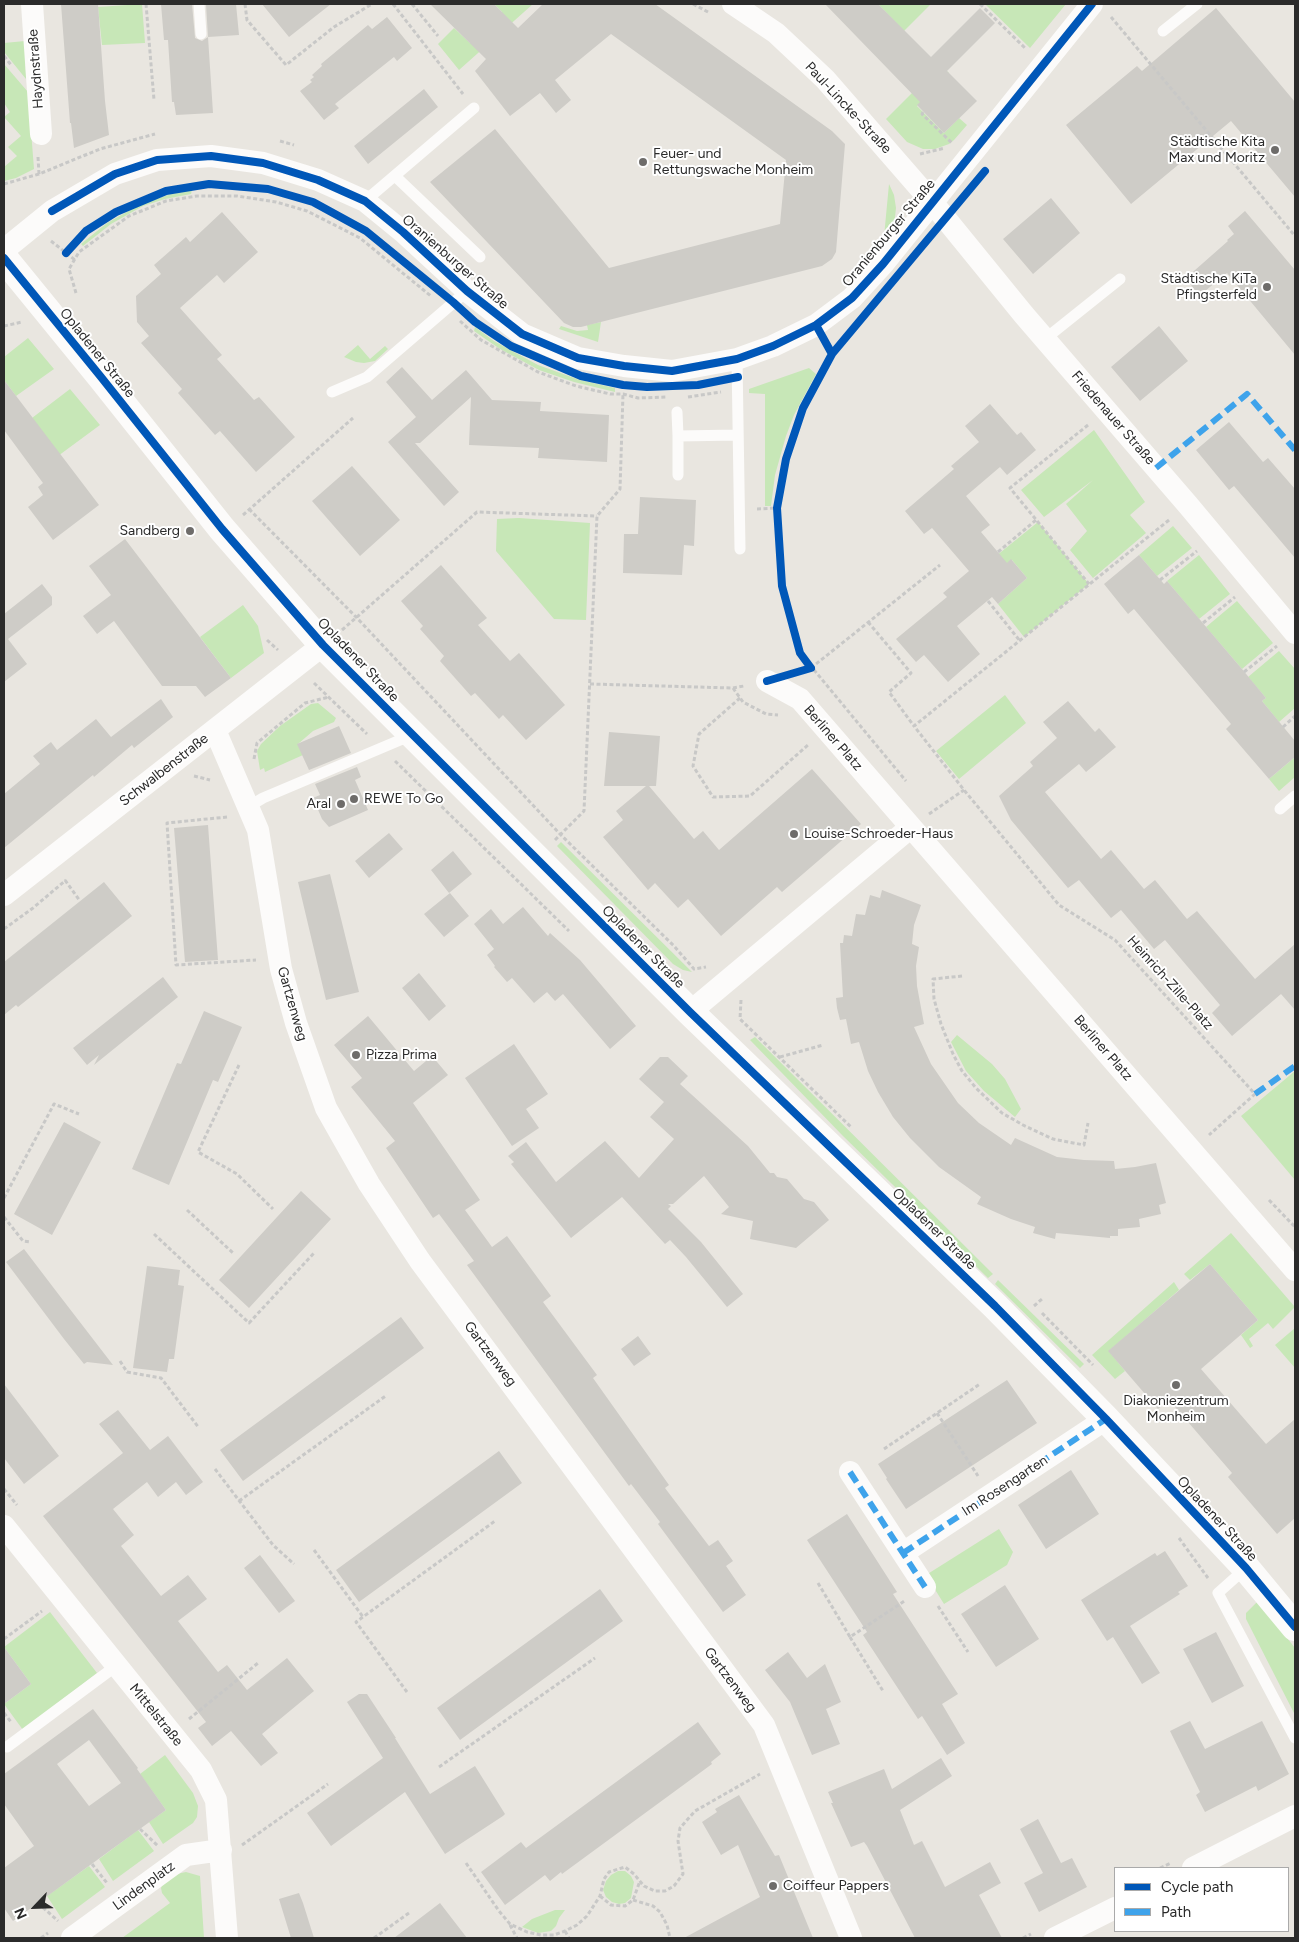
<!DOCTYPE html>
<meta charset="utf-8">
<style>
body{margin:0}
#map{position:relative;width:1299px;height:1942px;overflow:hidden;background:#e9e6e0;font-family:Figtree,sans-serif}
canvas{display:block}
.frame{position:absolute;inset:0;border:5px solid #2b2b2b;pointer-events:none}
.legend{position:absolute;left:1114px;top:1867px;width:175px;height:65px;box-sizing:border-box;background:#fff;border:1px solid #aaa;margin:0;padding:6px 9px;list-style:none;font-size:15px;color:#2b2b2b}
.legend li{display:flex;align-items:center;gap:10px;height:25px}
.legend b{width:25px;border:1px solid #aaa}
.north{position:absolute;left:10px;top:1882px;width:50px;height:50px;-webkit-text-stroke:4px #fff;paint-order:stroke;rotate:246deg;font-size:14px;font-weight:700;line-height:20px;text-align:center;color:#2b2b2b}
.north::after{content:'';display:block;margin:auto;width:18px;height:22px;background:#2b2b2b;clip-path:polygon(50% 0,100% 100%,50% 72%,0 100%)}
</style>
<div id="map">
<canvas width="1299" height="1942"></canvas>
<div class="frame"></div>
<ul class="legend">
<li><b style="height:6px;background:#0057b8"></b>Cycle path</li>
<li><b style="height:6px;background:#3ea3eb"></b>Path</li>
</ul>
<div class="north">N</div>
</div>
<script>
const c = document.querySelector('canvas').getContext('2d');
c.lineJoin = 'round';
function fillPath(path, color) { c.fillStyle = color; c.fill(path, 'evenodd'); }
const toPath = rows => new Path2D(rows.map(r => 'M' + r).join(''));
function stroke(path, color, width, dash) { c.strokeStyle = color; c.lineWidth = width; c.lineCap = dash ? 'butt' : 'round'; c.setLineDash(dash || []); c.stroke(path); }
function label(font, color, halo, rows, align = 'center') {
  c.font = font + ' Figtree,sans-serif'; c.lineWidth = 4; c.setLineDash([]); c.textBaseline = 'middle'; c.strokeStyle = halo; c.fillStyle = color; for (const [text, x, y, turn = 0] of rows) {
    c.save(); c.translate(x, y); c.rotate((+turn || 0) * Math.PI / 180); c.textAlign = isNaN(turn) ? turn : align; if (halo) c.strokeText(text, 0, 0); c.fillText(text, 0, 0); c.restore();
  }
}
fillPath(toPath([
 [142,4,145,43,102,45,98,7],
 [494,4,533,4,459,70,438,44,454,28,470,43,502,12],
 [878,4,931,4,904,31],
 [985,4,1066,4,1030,48],
 [25,41,26,79,4,52,4,43],
 [4,64,28,92,34,169,16,178,4,181,4,167,17,156,8,147,21,136,4,117,10,112,4,103],
 [940,65,949,73,917,106,944,133,959,118,967,125,954,140,949,144,935,149,923,149,907,142,886,119],
 [889,184,894,195,896,208,894,226,889,238,883,247],
 [192,190,191,194,165,199,143,206,111,224,83,246,81,244,107,223,141,204,171,194],
 [601,322,598,342,559,329,561,326,577,331,588,330,587,325],
 [475,327,494,341,538,365,580,380,615,388,615,392,574,382,539,370,500,349,474,331],
 [28,338,54,369,16,396,4,380,4,357],
 [358,345,370,359,385,346,388,349,375,361,364,363,356,362,344,357],
 [809,368,816,374,794,415,786,436,775,475,771,506,765,506,765,394,749,393,749,389],
 [70,389,100,425,58,456,32,418],
 [1094,430,1145,502,1130,515,1146,533,1093,578,1070,550,1087,531,1066,504,1093,480,1044,517,1021,490],
 [519,518,590,523,586,620,554,619,496,551,497,519],
 [1038,522,1089,584,1024,637,998,604,1027,578,1012,560,1004,566,996,556],
 [1173,526,1192,548,1157,576,1139,555],
 [1199,555,1230,594,1199,619,1167,581],
 [1237,601,1273,643,1242,669,1206,627],
 [243,605,258,626,264,653,231,678,200,637],
 [1279,651,1295,669,1295,708,1279,722,1262,701,1266,698,1248,677],
 [1005,695,1026,723,959,779,936,751],
 [318,703,336,718,334,722,313,731,298,744,303,755,265,772,264,768,260,770,257,751,261,744,280,726,311,704],
 [1295,757,1295,777,1279,791,1269,779],
 [561,842,692,972,683,970,673,964,557,846],
 [957,1035,992,1064,1005,1079,1021,1109,1015,1117,984,1091,966,1071,951,1042],
 [755,1037,993,1274,988,1278,843,1136,750,1040],
 [1295,1071,1295,1180,1241,1116],
 [1231,1233,1295,1307,1273,1329,1268,1323,1249,1339,1253,1346,1250,1348,1241,1335,1258,1320,1210,1264,1190,1280,1184,1274],
 [998,1280,1084,1364,1080,1368,995,1284],
 [1174,1282,1179,1290,1109,1351,1125,1371,1115,1379,1092,1355],
 [1295,1328,1295,1368,1275,1345],
 [999,1529,1013,1552,1007,1565,944,1604,926,1575],
 [1258,1601,1295,1648,1295,1715,1246,1619,1246,1613],
 [50,1612,97,1673,23,1730,4,1704,31,1684,4,1647],
 [165,1755,193,1793,198,1806,197,1817,193,1823,163,1844,149,1822,166,1810,140,1774],
 [138,1830,154,1851,113,1881,99,1859],
 [89,1866,105,1887,62,1919,47,1896],
 [618,1871,625,1871,631,1876,634,1882,631,1898,625,1903,619,1904,612,1902,606,1897,603,1890,606,1881,611,1875],
 [186,1872,200,1876,204,1938,122,1938,170,1903,162,1893,161,1888,163,1882,172,1875],
 [555,1910,565,1910,559,1918,556,1926,551,1931,538,1933,522,1927,532,1919]
]), '#c7e7b7');
fillPath(toPath([
 [61,4,98,4,105,101,109,135,74,148,71,123,70,123],
 [161,4,192,4,195,38,202,41,208,37,213,113,176,115,174,102,172,102,168,40,164,40],
 [206,4,236,4,239,35,208,37],
 [262,4,331,4,289,37],
 [430,4,494,4,518,28,543,4,655,4,832,131,845,144,836,252,832,259,822,266,581,327,573,327,564,323,430,182,495,129,609,268,780,224,786,160,611,34,555,80,571,100,556,113,540,93,510,116,475,71,486,59],
 [825,4,878,4,931,57,980,8,995,23,947,71,977,101,944,133,917,105,920,102],
 [1216,8,1295,102,1295,197,1231,121,1131,204,1066,125,1137,66,1142,71],
 [387,17,412,48,397,61,394,57,335,104,339,108,324,120,300,91,312,82,310,80,314,77,312,75,322,66,321,64,368,25,372,29],
 [424,89,438,107,368,164,354,146],
 [1051,198,1080,233,1033,274,1003,239],
 [1245,211,1295,270,1295,355,1227,273,1199,296,1186,278,1228,241,1227,240,1234,234,1228,226],
 [222,212,258,252,224,283,217,275,180,308,222,355,217,359,254,400,259,397,295,437,256,472,220,431,215,435,178,393,182,389,141,343,149,336,137,322,136,296,161,274,154,265,186,237,190,242],
 [1159,326,1188,361,1140,401,1111,367],
 [402,367,432,400,466,370,492,400,541,402,540,411,609,415,607,462,538,458,539,448,469,445,471,397,420,443,415,443,459,492,444,506,388,442,416,417,386,382],
 [4,380,99,505,53,540,28,507,43,495,38,487,43,483,4,430],
 [990,404,1017,435,1021,432,1036,450,1007,475,1000,467,966,496,990,525,981,532,1007,563,1011,559,1027,578,998,604,992,597,957,626,980,654,948,682,924,655,916,662,896,639,947,597,943,593,969,571,932,528,924,534,905,511,954,469,951,466,979,442,965,426],
 [1229,422,1263,462,1268,458,1295,489,1295,558,1234,486,1229,490,1196,450],
 [352,466,400,520,360,556,312,501],
 [640,497,696,500,694,546,684,545,682,575,623,573,624,534,638,534],
 [125,539,231,678,205,697,196,686,162,686,114,621,97,634,83,616,111,595,89,566],
 [1139,555,1164,584,1167,581,1242,669,1266,698,1262,701,1295,741,1295,757,1269,779,1226,729,1231,724,1149,627,1134,609,1128,614,1104,584],
 [441,565,487,618,478,625,510,661,519,653,565,705,526,740,503,715,499,719,475,693,471,696,447,669,440,661,444,656,420,629,423,626,401,601],
 [42,584,52,597,52,605,8,639,27,664,4,682,4,614],
 [161,699,173,717,134,748,132,745,94,777,93,775,4,848,4,794,40,764,33,756,51,742,57,750,96,719,111,737],
 [1068,701,1095,732,1099,728,1116,747,1086,772,1079,764,1045,792,1101,859,1111,850,1144,889,1155,880,1187,919,1197,911,1255,979,1295,944,1295,1010,1281,994,1232,1036,1212,1013,1220,1005,1165,940,1154,949,1121,910,1111,918,1079,880,1068,888,1011,820,999,796,1033,766,1030,762,1057,738,1043,722],
 [339,726,351,753,309,770,297,744],
 [609,732,660,736,656,786,649,786,694,839,703,831,719,850,812,769,861,824,782,892,777,887,721,936,688,899,678,908,655,883,648,890,603,837,623,820,616,811,646,786,604,786],
 [357,767,361,777,355,780,368,810,329,827,322,819,313,798,320,795,315,784],
 [208,825,218,960,185,962,174,828],
 [389,833,403,849,369,878,355,861],
 [453,851,472,874,449,893,431,870],
 [330,874,359,992,326,1000,298,882],
 [104,882,132,916,18,1007,16,1005,4,1015,4,962],
 [882,890,921,905,914,925,912,944,919,947,916,966,917,986,924,1024,914,1027,931,1064,958,1103,979,1123,1011,1145,1015,1138,1057,1157,1084,1160,1114,1161,1115,1169,1135,1167,1156,1163,1166,1203,1159,1205,1161,1214,1139,1219,1140,1227,1118,1229,1118,1236,1110,1236,1110,1238,1056,1233,1055,1239,1033,1233,1035,1227,1011,1219,977,1204,981,1197,939,1167,910,1138,893,1117,878,1092,868,1071,859,1042,851,1044,846,1019,840,1020,837,1008,836,998,843,997,840,943,843,943,844,935,852,936,856,914,865,915,870,895,880,898],
 [450,893,469,916,444,937,424,914],
 [523,907,548,936,550,933,580,960,636,1026,610,1049,563,994,555,1001,547,992,534,1003,512,978,507,982,494,967,495,966,487,955,494,949,474,924,491,909,503,924],
 [419,973,446,1006,429,1021,402,988],
 [163,977,178,997,94,1065,99,1055,87,1065,73,1048],
 [204,1011,242,1027,218,1082,213,1080,169,1185,132,1169,177,1063,181,1064],
 [368,1016,414,1071,432,1056,448,1075,413,1103,480,1200,465,1210,492,1247,507,1236,551,1296,543,1302,597,1375,593,1378,669,1485,665,1488,709,1546,718,1540,733,1561,726,1566,746,1595,723,1612,658,1524,660,1522,631,1484,629,1486,467,1265,474,1261,439,1214,433,1218,386,1148,395,1141,351,1087,362,1078,334,1045],
 [514,1044,548,1094,526,1109,539,1128,512,1146,465,1078],
 [660,1057,668,1057,688,1076,680,1084,748,1146,770,1173,774,1173,777,1177,787,1179,804,1199,814,1202,829,1220,796,1248,750,1239,753,1221,721,1214,729,1207,704,1176,673,1204,668,1204,671,1206,668,1209,701,1242,743,1294,727,1307,686,1257,670,1240,665,1244,622,1197,571,1238,511,1164,514,1162,508,1156,526,1142,556,1182,605,1141,639,1178,674,1139,650,1117,664,1102,639,1079],
 [64,1122,101,1142,52,1235,14,1214],
 [301,1191,331,1219,249,1308,219,1280],
 [24,1249,56,1291,113,1365,87,1362,84,1364,64,1339,6,1262],
 [1210,1264,1258,1320,1201,1369,1266,1444,1295,1419,1295,1518,1277,1534,1228,1477,1232,1473,1169,1400,1158,1409,1108,1351],
 [147,1266,180,1270,178,1285,184,1286,174,1359,169,1359,167,1372,133,1368],
 [401,1317,424,1348,243,1481,220,1450],
 [638,1336,651,1354,634,1366,621,1349],
 [1007,1380,1037,1423,906,1509,886,1479,887,1478,878,1464],
 [4,1384,59,1456,24,1484,4,1458],
 [118,1410,150,1450,168,1436,203,1482,186,1495,176,1482,158,1497,147,1482,113,1509,134,1535,121,1546,161,1596,188,1575,207,1599,178,1621,218,1672,227,1665,247,1690,287,1658,314,1691,262,1734,278,1753,261,1766,231,1731,212,1746,198,1728,206,1722,43,1516,123,1453,99,1424],
 [499,1451,522,1483,359,1602,336,1570],
 [1071,1470,1099,1514,1046,1549,1018,1505],
 [847,1514,897,1592,893,1594,958,1694,942,1704,965,1743,947,1755,922,1716,918,1719,863,1635,867,1632,807,1540],
 [1165,1551,1188,1586,1178,1592,1180,1594,1130,1626,1160,1673,1142,1684,1113,1637,1107,1641,1081,1600,1155,1553,1157,1556],
 [260,1555,295,1601,279,1613,244,1568],
 [1005,1585,1039,1639,996,1667,961,1614],
 [600,1589,623,1621,460,1740,437,1708],
 [1216,1632,1244,1686,1212,1703,1183,1649],
 [4,1647,31,1684,4,1704],
 [788,1652,807,1678,825,1664,841,1702,826,1709,840,1744,812,1755,790,1702,765,1670],
 [359,1694,367,1694,396,1738,395,1738,430,1794,475,1766,505,1814,503,1816,445,1854,405,1792,331,1846,307,1813,383,1758,347,1702],
 [93,1709,138,1768,137,1769,166,1810,13,1921,4,1908,4,1868,34,1846,4,1804,4,1774],
 [89,1740,121,1783,89,1806,57,1764],
 [1190,1721,1205,1749,1262,1721,1289,1774,1258,1791,1256,1786,1205,1812,1196,1795,1200,1792,1170,1731],
 [698,1722,721,1754,711,1762,712,1764,562,1874,561,1872,550,1881,545,1875,505,1905,481,1872,521,1842,526,1848],
 [941,1758,952,1776,900,1810,914,1845,922,1841,945,1887,990,1862,1001,1883,979,1895,1002,1938,915,1938,867,1846,864,1842,851,1847,831,1803,833,1803,828,1792,884,1769,892,1789],
 [739,1795,775,1856,779,1855,813,1938,684,1938,760,1897,738,1845,721,1855,702,1822,717,1812,715,1809],
 [1038,1819,1061,1863,1072,1858,1087,1887,1039,1912,1024,1883,1043,1873,1020,1829],
 [299,1893,303,1903,314,1938,291,1938,279,1899],
 [440,1903,467,1938,394,1938]
]), '#ceccc7');
stroke(toPath([
 [146,4,154,100],
 [245,4,247,20,286,65,334,27,372,4],
 [393,4,463,94],
 [412,4,438,36],
 [693,4,710,13],
 [980,4,1026,49],
 [1111,17,1295,236],
 [4,56,11,65],
 [923,112,922,114,952,143],
 [280,141,294,145],
 [920,154,945,148],
 [38,157,39,174],
 [4,184,39,174,100,149,155,134],
 [51,241,75,260],
 [76,293,69,269,79,252,129,216,166,201,197,196,237,196,276,202,307,211,360,238,432,297],
 [460,321,481,340,538,372,576,386,610,394,623,394,638,398,667,397],
 [4,326,22,322],
 [827,345,832,354,803,408,786,459,777,508,782,586,800,653,906,781],
 [688,397,721,392],
 [1088,425,1010,488,1089,584],
 [249,509,357,618,560,834,674,946,694,969,706,967],
 [757,509,777,508],
 [243,515,353,418],
 [1169,520,914,726,964,790,1059,905,1115,940,1255,1094,1209,1135],
 [998,552,1036,520],
 [1160,580,1197,551],
 [988,601,1020,641],
 [868,622,911,673,889,692,914,726],
 [1203,623,1235,597],
 [342,630,477,512,597,516],
 [267,640,278,650],
 [811,668,940,565],
 [1244,672,1277,646],
 [314,683,367,734],
 [590,684,733,688,744,686],
 [733,688,743,702,766,714,778,715],
 [740,698,699,734,693,766,713,797,750,796,808,745],
 [1283,727,1295,716],
 [254,759,257,743,305,703,329,697],
 [395,761,569,931],
 [194,776,210,780],
 [929,814,964,790],
 [227,817,167,823,176,965,256,960],
 [555,840,584,811,597,516,620,489,623,394],
 [65,880,80,901],
 [4,929,33,908,66,880],
 [962,976,933,979,934,999,941,1024,953,1054,962,1071,976,1088,1002,1113,1023,1125,1053,1139,1084,1145,1088,1123],
 [741,1000,740,1019,851,1127],
 [780,1057,823,1045],
 [239,1065,198,1152,237,1174,273,1209],
 [4,1198,54,1104,79,1114],
 [1269,1200,1295,1227],
 [187,1210,233,1253],
 [4,1217,23,1241,31,1242],
 [154,1234,249,1323,314,1253],
 [1034,1306,1042,1299],
 [1042,1313,1093,1365],
 [120,1361,127,1372,161,1378,199,1428],
 [937,1413,978,1476],
 [884,1449,980,1384],
 [215,1469,273,1545,294,1564],
 [4,1489,17,1505],
 [239,1501,387,1395],
 [1179,1538,1208,1578],
 [314,1550,363,1617],
 [818,1583,850,1637,906,1600],
 [938,1606,968,1652],
 [850,1637,883,1691],
 [4,1639,42,1611],
 [407,1692,356,1622,495,1521],
 [4,1713,11,1722],
 [189,1719,258,1663],
 [439,1767,595,1658],
 [140,1829,158,1846],
 [242,1845,328,1784],
 [466,1863,499,1911,510,1924,527,1932,541,1935,554,1935,565,1931,577,1925,587,1916,600,1896,604,1879,609,1872,625,1867,634,1874,644,1886,655,1891,665,1891,674,1886,683,1874,678,1841,680,1828,695,1811,760,1774],
 [92,1864,107,1883],
 [1160,1868,1171,1863],
 [600,1896,611,1905,625,1906,633,1900,640,1881],
 [633,1900,653,1906,660,1912,667,1925,670,1938],
 [38,1903,58,1921],
 [510,1925,517,1938],
 [565,1931,569,1938],
 [41,1938,48,1933],
 [374,1938,409,1913],
 [1023,1938,1031,1934]
]), '#c8c8c7', 3, [4, 2.5]);
stroke(toPath([
 [199,4,201,34],
 [1163,31,1197,4],
 [395,176,480,257],
 [365,201,474,108],
 [1045,339,1120,279],
 [737,359,740,549],
 [332,392,367,377,467,291],
 [677,412,678,436],
 [678,475,678,436,738,435],
 [248,807,263,798,412,735],
 [1280,809,1295,796],
 [1246,1568,1218,1593,1295,1738],
 [7,1747,116,1666]
]), '#fcfbfa', 11);
stroke(toPath([
 [32,4,41,134],
 [733,4,776,33,825,79,932,202,1024,315,1188,505,1295,633],
 [4,250,52,211,115,174,157,160,211,156,263,163,318,180,365,201,403,232,467,291,522,334,578,358,624,366,672,371,737,359,773,346,816,325,852,298,883,264,1092,4],
 [767,681,800,699,1295,1270],
 [215,730,258,830,281,969,296,1023,326,1108,369,1184,420,1261,764,1725,851,1938],
 [4,895,323,645],
 [690,1012,911,827],
 [850,1472,925,1587],
 [4,1526,201,1770,216,1800,227,1938],
 [903,1553,1106,1419],
 [1193,1868,1295,1816],
 [72,1938,186,1855,221,1850],
 [1055,1938,1115,1908]
]), '#fcfbfa', 22);
stroke(toPath([
 [4,258,101,377,222,529,323,645,690,1012,995,1306,1106,1419,1246,1568,1295,1627]
]), '#fcfbfa', 28);
stroke(toPath([
 [1156,468,1247,394,1295,450],
 [1255,1094,1295,1066],
 [850,1472,925,1587],
 [903,1553,1106,1419]
]), '#3ea3eb', 6, [12, 6]);
stroke(toPath([
 [52,211,115,174,157,160,211,156,263,163,318,180,365,201,403,232,467,291,522,334,578,358,624,366,672,371,737,359,773,346,816,325,852,298,883,264,1092,4],
 [66,253,86,231,116,212,166,191,209,184,268,189,313,202,366,231,453,302,475,322,511,346,581,376,623,385,647,387,698,385,738,377],
 [4,258,101,377,222,529,323,645,690,1012,995,1306,1106,1419,1246,1568,1295,1627],
 [832,354,985,171],
 [767,681,811,668,800,653,782,586,777,508,786,459,803,408,832,354,816,325]
]), '#0057b8', 8);
for (const [x, y, r, color] of [
 [1275,150,5,"#6e6c6a"],
 [643,162,5,"#6e6c6a"],
 [1267,287,5,"#6e6c6a"],
 [190,531,5,"#6e6c6a"],
 [354,799,5,"#6e6c6a"],
 [341,804,5,"#6e6c6a"],
 [794,834,5,"#6e6c6a"],
 [356,1055,5,"#6e6c6a"],
 [1176,1385,5,"#6e6c6a"],
 [773,1886,5,"#6e6c6a"]
]) { const dot = new Path2D(); dot.arc(x, y, r, 0, 2 * Math.PI); c.fillStyle = color; c.fill(dot); stroke(dot, '#fff', 2); }
label('14px', '#2b2b2b', '#fff', [
 ["Haydnstraße",36,69,-94],
 ["Paul-Lincke-Straße",848,108,47],
 ["Oranienburger Straße",889,233,-50],
 ["Oranienburger Straße",455,262,41],
 ["Opladener Straße",97,353,51],
 ["Friedenauer Straße",1113,418,49],
 ["Opladener Straße",358,660,46],
 ["Berliner Platz",833,738,49],
 ["Schwalbenstraße",164,770,-38],
 ["Opladener Straße",643,947,45],
 ["Heinrich-Zille-Platz",1170,983,48],
 ["Gartzenweg",292,1004,74],
 ["Berliner Platz",1103,1048,49],
 ["Opladener Straße",934,1229,44],
 ["Gartzenweg",490,1354,53],
 ["Im Rosengarten",1005,1486,-33],
 ["Opladener Straße",1217,1519,47],
 ["Gartzenweg",730,1680,53],
 ["Mittelstraße",156,1715,51],
 ["Lindenplatz",144,1886,-36]
]);
label('14px', '#2b2b2b', '#fff', [
 ["Städtische Kita",1265,142,"right"],
 ["Max und Moritz",1265,158,"right"],
 ["Feuer- und",653,154],
 ["Rettungswache Monheim",653,170],
 ["Städtische KiTa",1257,279,"right"],
 ["Pfingsterfeld",1257,295,"right"],
 ["Sandberg",180,531,"right"],
 ["REWE To Go",364,799],
 ["Aral",331,804,"right"],
 ["Louise-Schroeder-Haus",804,834],
 ["Pizza Prima",366,1055],
 ["Diakoniezentrum",1176,1401,"center"],
 ["Monheim",1176,1417,"center"],
 ["Coiffeur Pappers",783,1886]
], 'left');
</script>
